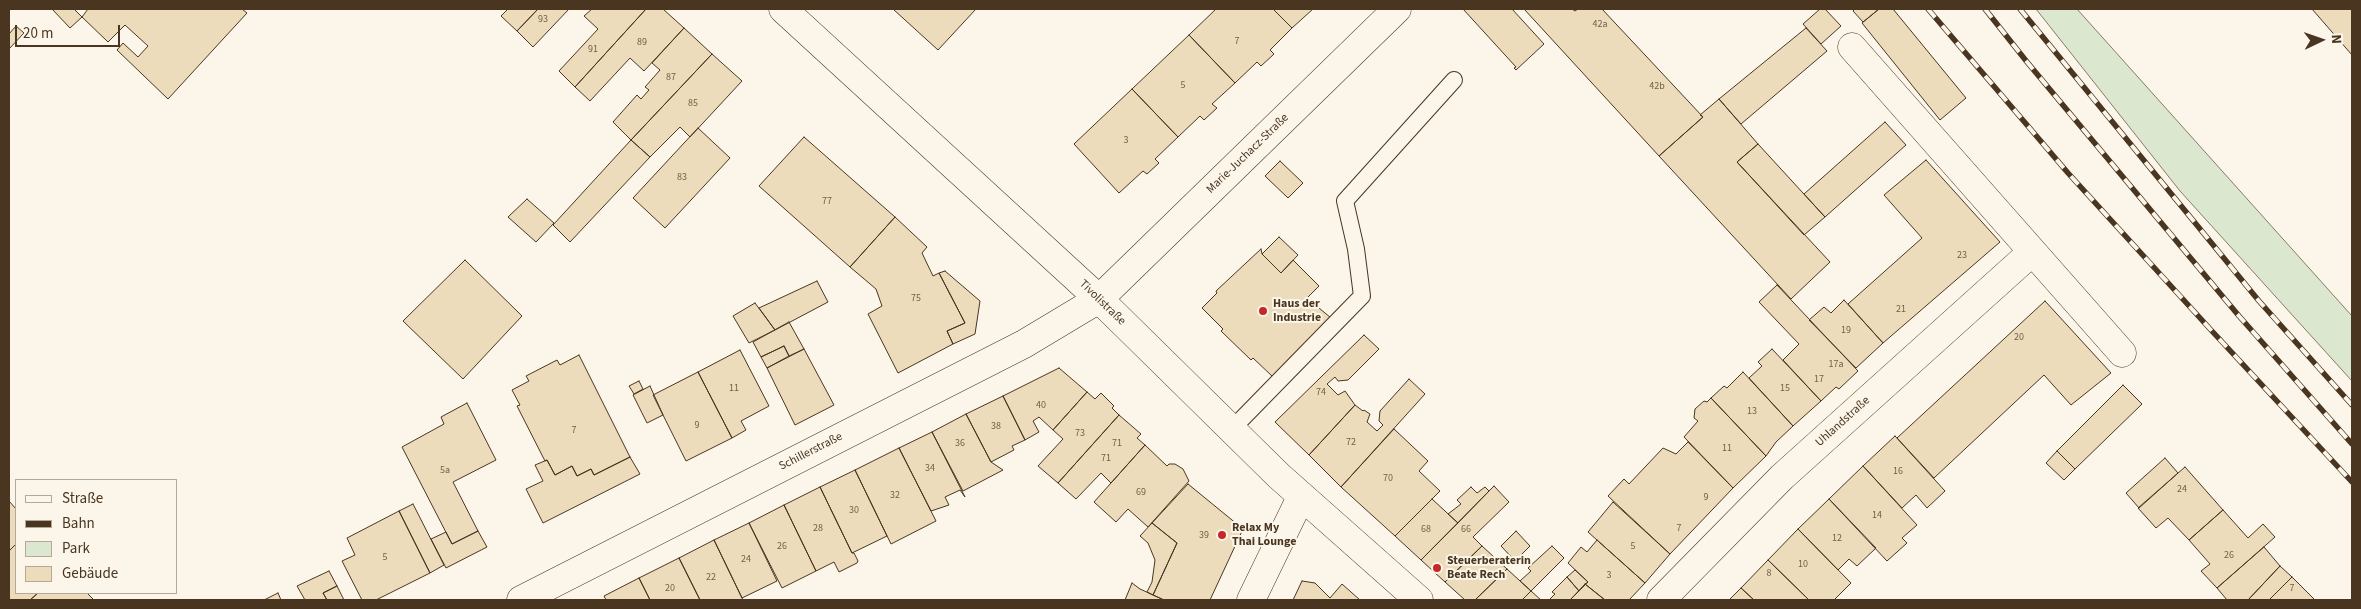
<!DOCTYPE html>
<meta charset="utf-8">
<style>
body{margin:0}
#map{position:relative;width:2361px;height:609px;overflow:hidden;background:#fbf6e9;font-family:"Source Sans 3",sans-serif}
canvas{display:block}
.frame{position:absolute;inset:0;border:10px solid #4a3520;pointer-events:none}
.legend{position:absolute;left:15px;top:479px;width:162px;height:115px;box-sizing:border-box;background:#fbf6e9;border:1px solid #b4a999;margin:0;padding:6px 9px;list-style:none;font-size:15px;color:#4a3520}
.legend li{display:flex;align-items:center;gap:10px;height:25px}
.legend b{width:25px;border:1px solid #b4a999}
.north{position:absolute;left:2296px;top:15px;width:50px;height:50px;-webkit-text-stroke:4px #fbf6e9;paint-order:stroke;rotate:87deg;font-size:14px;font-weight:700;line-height:20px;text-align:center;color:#4a3520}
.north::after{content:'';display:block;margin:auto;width:18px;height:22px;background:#4a3520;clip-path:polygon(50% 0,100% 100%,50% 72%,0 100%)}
.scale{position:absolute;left:15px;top:25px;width:105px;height:22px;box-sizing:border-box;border:2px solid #4a3520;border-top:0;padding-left:6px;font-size:15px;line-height:18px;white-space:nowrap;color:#4a3520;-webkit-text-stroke:4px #fbf6e9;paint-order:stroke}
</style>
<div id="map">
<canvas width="2361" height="609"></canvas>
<div class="frame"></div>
<ul class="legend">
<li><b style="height:6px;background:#fbf6e9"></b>Straße</li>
<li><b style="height:6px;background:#4a3520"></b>Bahn</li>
<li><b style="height:14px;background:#dce7d0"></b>Park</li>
<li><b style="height:14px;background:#ecdcbc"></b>Gebäude</li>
</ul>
<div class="north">N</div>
<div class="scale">20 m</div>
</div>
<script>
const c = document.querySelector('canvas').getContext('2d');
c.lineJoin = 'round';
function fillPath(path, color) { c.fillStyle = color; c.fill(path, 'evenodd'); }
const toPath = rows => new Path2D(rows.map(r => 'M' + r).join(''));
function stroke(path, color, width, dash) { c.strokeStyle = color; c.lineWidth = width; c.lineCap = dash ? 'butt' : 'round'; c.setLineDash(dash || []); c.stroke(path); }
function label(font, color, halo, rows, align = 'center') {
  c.font = font + ' "Source Sans 3",sans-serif'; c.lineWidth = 4; c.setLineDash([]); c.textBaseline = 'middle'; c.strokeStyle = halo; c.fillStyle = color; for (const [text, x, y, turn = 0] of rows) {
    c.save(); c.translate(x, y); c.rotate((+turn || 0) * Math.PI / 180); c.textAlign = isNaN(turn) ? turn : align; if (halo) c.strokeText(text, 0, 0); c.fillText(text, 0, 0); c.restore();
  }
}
const green = toPath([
 [2036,9,2077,9,2352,316,2352,381,2180,191,2036,9]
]);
fillPath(green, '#dce7d0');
stroke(green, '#887966', 1);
const building = toPath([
 [52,9,74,9,82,17,70,28,52,9],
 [88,9,242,9,247,13,168,99,117,50,123,43,138,57,148,46,125,25,108,42,82,17,88,9],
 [508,9,538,9,517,31,501,16,508,9],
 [538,9,569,9,533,47,517,31,538,9],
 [592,9,646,9,575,87,559,71,598,29,584,16,592,9],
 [646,9,663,9,684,28,644,71,630,58,590,101,575,87,646,9],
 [893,9,976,9,938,50,893,9],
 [1216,9,1273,9,1292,28,1270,50,1274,54,1261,66,1257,62,1235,83,1189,35,1216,9],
 [1273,9,1313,9,1292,28,1273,9],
 [1463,9,1512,9,1544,44,1516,70,1514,68,1516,67,1463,9],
 [1524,9,1572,9,1575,11,1578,9,1602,9,1703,117,1659,156,1524,9],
 [1820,9,1825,9,1841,26,1821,44,1803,24,1820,9],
 [1855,9,1879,9,1863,22,1853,11,1855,9],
 [1879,9,1893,9,1966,98,1940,120,1862,23,1879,9],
 [2312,9,2352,9,2352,55,2312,9],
 [16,26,24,33,9,49,9,34,16,26],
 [684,28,712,54,631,140,613,122,637,95,641,99,649,90,645,87,660,70,652,63,684,28],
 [1806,28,1827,51,1741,124,1719,99,1806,28],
 [1189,35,1235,83,1212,104,1217,108,1204,120,1200,116,1178,137,1132,89,1189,35],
 [712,54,742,81,690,137,680,127,650,157,631,140,712,54],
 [1132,89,1178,137,1155,159,1159,163,1147,174,1143,171,1119,193,1074,144,1132,89],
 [1719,99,1758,144,1737,162,1830,262,1791,299,1659,156,1703,117,1700,115,1719,99],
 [1885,122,1906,145,1825,217,1804,194,1885,122],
 [698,128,730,158,665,228,633,198,698,128],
 [804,137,895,217,850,267,759,186,804,137],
 [631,140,650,157,570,242,553,225,631,140],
 [1758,144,1825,217,1804,235,1737,162,1758,144],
 [1926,160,2000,242,1883,343,1848,304,1922,238,1884,195,1926,160],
 [1280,161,1303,183,1288,198,1265,176,1280,161],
 [527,199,554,223,536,242,508,217,527,199],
 [895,217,927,247,922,253,933,276,939,273,965,323,947,331,953,344,898,373,868,314,882,306,876,289,850,267,895,217],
 [1279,237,1298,255,1281,273,1262,254,1279,237],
 [1261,249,1262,254,1281,273,1293,260,1319,286,1307,298,1331,318,1273,377,1253,358,1251,360,1221,331,1223,329,1202,308,1217,293,1216,291,1261,249],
 [465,260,522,316,463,379,403,321,465,260],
 [945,271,980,301,975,334,953,344,947,331,965,323,939,273,945,271],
 [817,281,828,302,775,330,759,308,817,281],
 [1777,285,1858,371,1839,389,1836,387,1821,401,1783,360,1799,344,1759,302,1777,285],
 [1844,300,1883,343,1856,368,1809,320,1824,307,1831,313,1844,300],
 [2045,301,2111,373,2071,405,2044,375,1934,478,1897,438,2045,301],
 [755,303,775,330,749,343,733,316,755,303],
 [789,322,804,349,789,356,784,346,761,357,753,342,789,322],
 [1364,335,1379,349,1348,380,1338,381,1335,377,1327,384,1338,395,1345,391,1355,405,1309,455,1275,422,1364,335],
 [784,346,789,356,767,368,761,357,784,346],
 [804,349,834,405,795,425,767,368,804,349],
 [1772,349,1821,401,1793,426,1749,378,1762,366,1758,362,1772,349],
 [740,350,769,406,741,421,746,430,732,438,698,372,740,350],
 [579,355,630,457,594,475,591,469,577,476,572,466,555,475,547,460,545,461,517,406,520,405,512,390,529,381,526,376,557,360,560,365,579,355],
 [1059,368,1087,392,1053,430,1039,417,1033,421,1039,432,1025,440,1003,396,1059,368],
 [698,372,732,438,686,461,653,395,698,372],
 [1743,372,1793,426,1776,442,1766,456,1711,398,1724,386,1727,388,1743,372],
 [1409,379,1425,394,1341,487,1309,455,1355,405,1363,411,1364,410,1370,414,1367,422,1377,431,1383,425,1379,421,1380,411,1409,379],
 [639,381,643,389,634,394,629,386,639,381],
 [2123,385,2142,404,2075,469,2057,451,2123,385],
 [650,386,663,415,647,423,633,395,650,386],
 [1087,392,1095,399,1101,393,1114,406,1112,408,1119,415,1058,483,1038,466,1063,439,1053,430,1087,392],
 [1003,396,1025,440,1012,446,1014,450,991,462,966,414,1003,396],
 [1711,398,1766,456,1733,488,1684,437,1698,421,1694,418,1695,409,1704,401,1707,402,1711,398],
 [467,403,496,460,453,482,478,531,452,544,402,447,444,424,441,417,467,403],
 [966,414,991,462,1003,470,963,491,932,432,966,414],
 [1119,415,1141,434,1137,438,1145,445,1111,483,1101,473,1076,499,1058,483,1119,415],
 [1394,429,1428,461,1419,471,1440,491,1395,536,1341,487,1394,429],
 [932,432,965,497,960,490,945,497,949,505,931,511,899,448,932,432],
 [1895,436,1945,491,1927,508,1916,495,1902,508,1863,466,1895,436],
 [1688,442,1733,488,1670,554,1608,496,1624,479,1629,484,1663,448,1676,454,1688,442],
 [1145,445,1167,466,1169,464,1175,464,1183,469,1189,481,1148,527,1128,509,1116,522,1094,502,1145,445],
 [899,448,936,521,891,544,855,470,899,448],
 [2057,451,2075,469,2064,480,2046,463,2057,451],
 [630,457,640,474,543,523,526,489,543,481,535,465,547,460,555,475,572,466,577,476,591,469,594,475,630,457],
 [2165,458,2178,473,2139,508,2126,493,2165,458],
 [1863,466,1917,525,1902,538,1907,543,1887,561,1829,499,1863,466],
 [2185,467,2223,510,2189,540,2168,518,2156,528,2138,508,2185,467],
 [855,470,887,536,852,553,820,487,855,470],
 [1188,484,1243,529,1210,600,1164,600,1153,595,1177,543,1152,523,1188,484],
 [1494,486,1509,502,1473,537,1482,546,1445,582,1421,560,1494,486],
 [820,487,852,553,854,553,858,561,857,563,839,572,834,562,816,571,784,505,820,487],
 [1471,487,1477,493,1485,487,1489,491,1458,523,1448,514,1461,504,1457,500,1471,487],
 [1432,499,1458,523,1421,560,1395,536,1432,499],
 [1829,499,1876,548,1857,566,1849,559,1838,570,1798,529,1829,499],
 [9,501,16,509,16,544,9,551,9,501],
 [1613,502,1670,554,1645,583,1588,532,1613,502],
 [413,504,444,565,430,573,399,511,413,504],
 [784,505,816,571,782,588,749,523,784,505],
 [2223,510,2248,538,2263,524,2275,537,2217,588,2201,571,2210,564,2189,540,2223,510],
 [399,511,430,573,376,600,362,600,342,561,355,555,347,538,399,511],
 [749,523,777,581,742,598,714,540,749,523],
 [1152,523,1177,543,1153,595,1147,592,1152,582,1155,560,1148,543,1140,536,1152,523],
 [1798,529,1851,583,1834,600,1809,600,1768,560,1798,529],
 [478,531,487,547,446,568,431,539,446,532,452,544,478,531],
 [1516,531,1530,546,1515,561,1501,546,1516,531],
 [714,540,742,598,743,600,700,600,679,558,714,540],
 [1597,540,1645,583,1629,600,1605,600,1585,584,1588,582,1568,563,1581,547,1587,552,1597,540],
 [16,544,16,593,38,593,30,600,9,600,9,551,16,544],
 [1482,546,1507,569,1475,600,1465,600,1445,582,1482,546],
 [1552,546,1564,558,1531,591,1520,581,1531,571,1528,568,1552,546],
 [2264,547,2280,566,2248,600,2227,600,2217,588,2264,547],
 [679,558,700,600,650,600,639,578,679,558],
 [1768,560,1809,600,1754,600,1741,588,1768,560],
 [2280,566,2292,577,2269,600,2248,600,2280,566],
 [1507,569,1531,591,1522,600,1475,600,1507,569],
 [1575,570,1588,582,1579,591,1567,577,1575,570],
 [329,571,337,586,323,593,327,600,305,600,297,586,329,571],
 [1567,577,1579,591,1570,600,1549,600,1555,594,1552,592,1567,577],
 [2292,577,2315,600,2269,600,2292,577],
 [639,578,650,600,606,600,604,596,639,578],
 [1302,581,1315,583,1330,598,1342,584,1360,600,1293,600,1302,581],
 [1132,583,1140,589,1164,600,1125,600,1132,583],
 [1585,584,1605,600,1570,600,1585,584],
 [337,586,344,600,327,600,323,593,337,586],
 [1741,588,1754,600,1729,600,1741,588],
 [1531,591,1541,600,1522,600,1531,591],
 [38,593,87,593,94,600,30,600,38,593],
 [278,593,281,600,264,600,278,593]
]);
fillPath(building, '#ecdcbc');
stroke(building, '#4a3520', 1);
const lane = toPath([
 [1231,430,1362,296,1356,249,1345,201,1454,80]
]);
const street = toPath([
 [1852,47,2122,353],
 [521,600,1024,344,1099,299,1397,9],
 [1251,600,1301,497],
 [1661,600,1782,477,2032,252]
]);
const primary = toPath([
 [783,9,1099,299,1279,476,1419,600]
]);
stroke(lane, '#4a3520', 18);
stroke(street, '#4a3520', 29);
stroke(primary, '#4a3520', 29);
stroke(lane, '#fbf6e9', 16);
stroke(street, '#fbf6e9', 28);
stroke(primary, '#fbf6e9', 28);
const rail = toPath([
 [1928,9,2068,173,2211,330,2352,482],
 [1985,9,2027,62,2239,316,2352,444],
 [2020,9,2259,301,2352,405]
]);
stroke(rail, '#4a3520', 5.5);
stroke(rail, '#fbf6e9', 4, [11]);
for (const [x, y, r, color] of [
 [1263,311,5,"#c62828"],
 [1222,535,5,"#c62828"],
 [1437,568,5,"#c62828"]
]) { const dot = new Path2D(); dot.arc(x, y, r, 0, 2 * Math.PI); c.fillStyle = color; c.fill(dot); stroke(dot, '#fbf6e9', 2); }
label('10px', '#725f47', null, [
 ["93",543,20],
 ["42a",1600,25],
 ["7",1237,42],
 ["89",642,43],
 ["91",593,50],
 ["87",671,78],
 ["5",1183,86],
 ["42b",1657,87],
 ["85",693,104],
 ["3",1126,141],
 ["83",682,178],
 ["77",827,202],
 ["23",1962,256],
 ["75",916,299],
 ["21",1901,310],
 ["19",1846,331],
 ["20",2019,338],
 ["17a",1836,365],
 ["17",1819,380],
 ["11",734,389],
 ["15",1785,389],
 ["74",1321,393],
 ["40",1041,406],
 ["13",1752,412],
 ["9",697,426],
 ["38",996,427],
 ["7",574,431],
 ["73",1080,434],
 ["72",1351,443],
 ["36",960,444],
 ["71",1117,444],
 ["11",1727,449],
 ["71",1106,459],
 ["34",930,469],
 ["5a",445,471],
 ["16",1898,472],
 ["70",1388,479],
 ["24",2182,490],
 ["69",1141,493],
 ["32",895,496],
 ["9",1706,498],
 ["30",854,511],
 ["14",1877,516],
 ["28",818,529],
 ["7",1679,529],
 ["68",1426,530],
 ["66",1466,530],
 ["39",1204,536],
 ["12",1837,539],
 ["26",782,547],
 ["5",1633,547],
 ["26",2229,556],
 ["5",385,558],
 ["24",746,560],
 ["10",1803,565],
 ["8",1769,574],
 ["3",1609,576],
 ["22",711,578],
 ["20",670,589],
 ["7",2292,589]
]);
label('12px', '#4a3520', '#fbf6e9', [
 ["Marie-Juchacz-Straße",1248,154,-44],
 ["Tivolistraße",1102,303,44],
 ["Uhlandstraße",1843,422,-42],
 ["Schillerstraße",811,452,-27]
]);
label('bold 12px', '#4a3520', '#fbf6e9', [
 ["Haus der",1273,304],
 ["Industrie",1273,318],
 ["Relax My",1232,528],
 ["Thai Lounge",1232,542],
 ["Steuerberaterin",1447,561],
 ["Beate Rech",1447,575]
], 'left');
</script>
